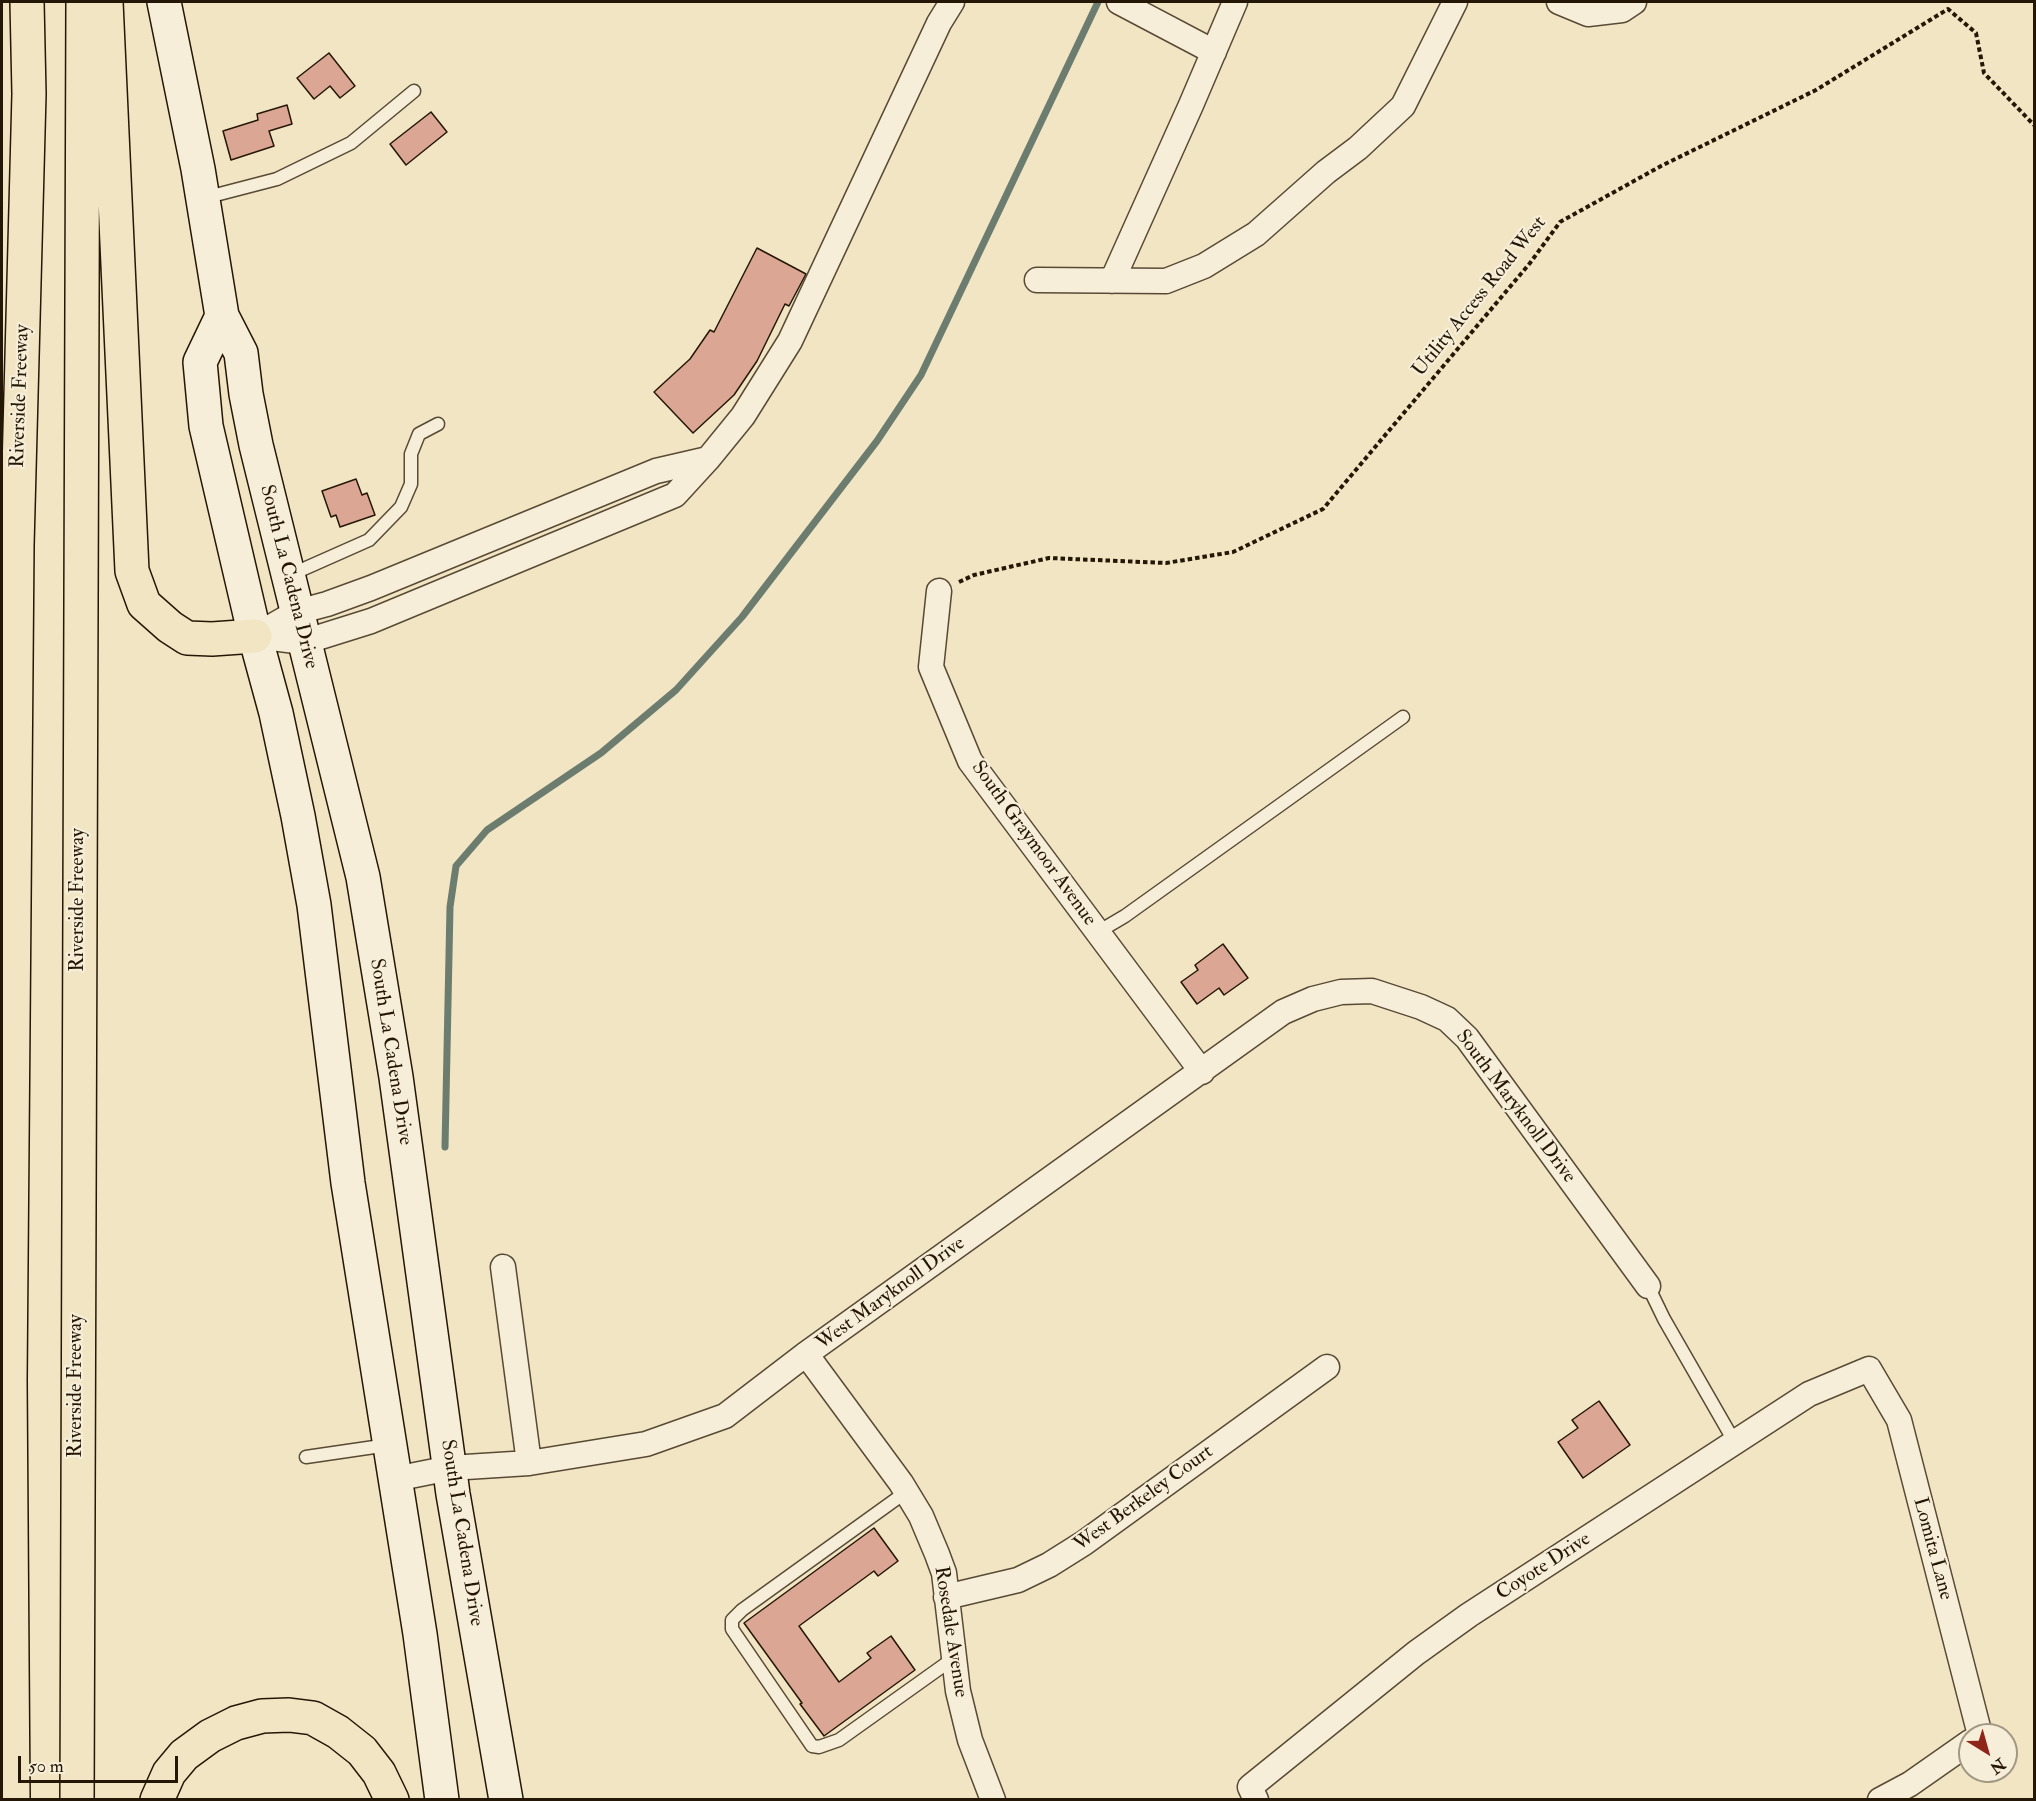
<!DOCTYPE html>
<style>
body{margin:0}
#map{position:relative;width:2036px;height:1801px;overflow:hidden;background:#f1e5c3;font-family:"IM FELL Double Pica",serif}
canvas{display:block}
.frame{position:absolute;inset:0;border:3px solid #251705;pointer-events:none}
.north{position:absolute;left:1958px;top:1723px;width:60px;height:60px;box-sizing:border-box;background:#f6eed8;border:2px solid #a29884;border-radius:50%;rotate:143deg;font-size:16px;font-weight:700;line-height:24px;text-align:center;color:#251705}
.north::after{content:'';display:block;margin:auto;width:21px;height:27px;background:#8f2418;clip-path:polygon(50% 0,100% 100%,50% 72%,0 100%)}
.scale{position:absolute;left:18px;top:1756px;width:160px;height:27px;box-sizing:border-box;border:3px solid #251705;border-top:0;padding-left:8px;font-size:18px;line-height:21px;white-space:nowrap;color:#251705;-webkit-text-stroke:4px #f6eed8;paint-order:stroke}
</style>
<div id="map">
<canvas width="2036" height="1801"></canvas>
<div class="frame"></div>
<div class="north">N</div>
<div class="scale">50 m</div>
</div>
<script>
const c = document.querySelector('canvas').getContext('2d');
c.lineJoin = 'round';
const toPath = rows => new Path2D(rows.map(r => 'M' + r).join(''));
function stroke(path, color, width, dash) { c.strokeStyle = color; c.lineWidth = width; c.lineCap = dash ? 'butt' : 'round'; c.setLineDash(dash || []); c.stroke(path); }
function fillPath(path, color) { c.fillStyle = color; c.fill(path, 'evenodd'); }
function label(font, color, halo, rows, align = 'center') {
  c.font = font + ' "IM FELL Double Pica",serif'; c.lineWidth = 4.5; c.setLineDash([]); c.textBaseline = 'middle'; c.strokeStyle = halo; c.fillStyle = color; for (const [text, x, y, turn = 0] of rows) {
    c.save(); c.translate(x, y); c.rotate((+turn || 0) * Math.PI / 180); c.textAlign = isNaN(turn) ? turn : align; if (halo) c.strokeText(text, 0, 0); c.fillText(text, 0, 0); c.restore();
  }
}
stroke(toPath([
 [445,1147,450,907,456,866,487,830,601,753,676,690,742,617,877,441,921,375,1098,2]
]), '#6c7c6f', 7);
const building = toPath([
 [329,53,355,86,340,98,330,86,314,99,297,78,329,53],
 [287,105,292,124,269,131,274,146,231,160,223,131,258,120,257,114,287,105],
 [431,112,447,132,406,165,390,144,431,112],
 [757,248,806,274,789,306,785,304,757,361,734,395,693,433,654,392,690,359,710,330,714,332,757,248],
 [356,479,362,495,367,493,375,515,340,527,336,515,331,517,322,491,356,479],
 [1223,944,1248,978,1224,995,1219,988,1197,1004,1181,982,1198,970,1195,965,1223,944],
 [1599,1401,1630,1445,1583,1478,1558,1442,1578,1428,1572,1420,1599,1401],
 [874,1528,898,1561,878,1576,874,1571,799,1626,839,1682,871,1658,867,1653,891,1636,915,1670,824,1736,800,1704,802,1703,744,1623,874,1528]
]);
fillPath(building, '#dba794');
stroke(building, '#251705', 1.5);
const service = toPath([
 [204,198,277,179,351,143,414,91],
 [290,575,369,540,401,507,411,484,411,454,419,434,438,424],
 [1098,932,1125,916,1403,717],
 [1648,1286,1664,1319,1734,1441],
 [306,1457,388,1445],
 [906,1492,742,1610,732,1620,732,1629,812,1746,819,1747,839,1740,954,1658]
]);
const minor = toPath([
 [1119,2,1214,52],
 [1559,2,1588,14,1622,10,1634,2],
 [1037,280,1166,281,1204,266,1256,234,1326,172,1358,148,1403,106,1455,2],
 [1112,281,1191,105,1235,2],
 [939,591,931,667,970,761,1202,1072],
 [255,636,304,642,371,621,675,495,708,459,743,416,790,341,939,23,952,2],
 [255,636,297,612,327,604,371,588,656,471,708,459],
 [503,1267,529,1463],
 [806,1354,901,1483,921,1516,937,1554,944,1573,958,1691,970,1740,993,1800],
 [395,1479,450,1468,529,1463,646,1444,725,1416,806,1354,1283,1012,1313,999,1341,992,1372,991,1421,1007,1447,1019,1467,1038,1648,1286],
 [946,1597,1018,1580,1049,1565,1084,1543,1327,1367],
 [1256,1800,1250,1787,1416,1653,1469,1615,1809,1394,1869,1369,1899,1420,1980,1735],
 [1880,1800,1910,1784,1970,1742]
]);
const secondary = toPath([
 [164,2,198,169,222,316,241,353,246,394,256,445,363,877,396,1077,453,1494,506,1800],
 [222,316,200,362,206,426,255,636,276,713,298,816,314,905,348,1183,420,1634,442,1800]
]);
const motorway = toPath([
 [106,2,132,571,144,604,170,627,187,638,212,639,255,636],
 [13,1800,10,1380,17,545,29,94,27,2],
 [77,1800,83,2],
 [157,1800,169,1773,184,1755,210,1736,236,1723,262,1716,289,1715,313,1718,338,1732,362,1751,379,1773,392,1800]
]);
stroke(service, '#584a34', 15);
stroke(minor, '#584a34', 27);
stroke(secondary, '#251705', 36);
stroke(motorway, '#251705', 36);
stroke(toPath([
 [959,582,974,575,1049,558,1166,563,1233,552,1323,509,1530,263,1560,222,1661,166,1816,90,1948,9,1976,33,1984,73,2034,125]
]), '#251705', 4, [4.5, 3]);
stroke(service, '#f6eed8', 12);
stroke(minor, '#f6eed8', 24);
stroke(secondary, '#f6eed8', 33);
stroke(motorway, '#f1e5c3', 33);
label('20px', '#251705', '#f6eed8', [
 ["Utility Access Road West",1480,297,-51],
 ["Riverside Freeway",21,396,-88],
 ["South La Cadena Drive",288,577,76],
 ["South Graymoor Avenue",1033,844,54],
 ["Riverside Freeway",79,900,-90],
 ["South La Cadena Drive",390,1052,81],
 ["South Maryknoll Drive",1515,1107,53],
 ["West Maryknoll Drive",891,1294,-36],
 ["Riverside Freeway",77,1386,-90],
 ["West Berkeley Court",1144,1499,-36],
 ["South La Cadena Drive",461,1533,81],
 ["Lomita Lane",1932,1549,75],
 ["Coyote Drive",1544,1567,-33],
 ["Rosedale Avenue",950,1632,81]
]);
</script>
